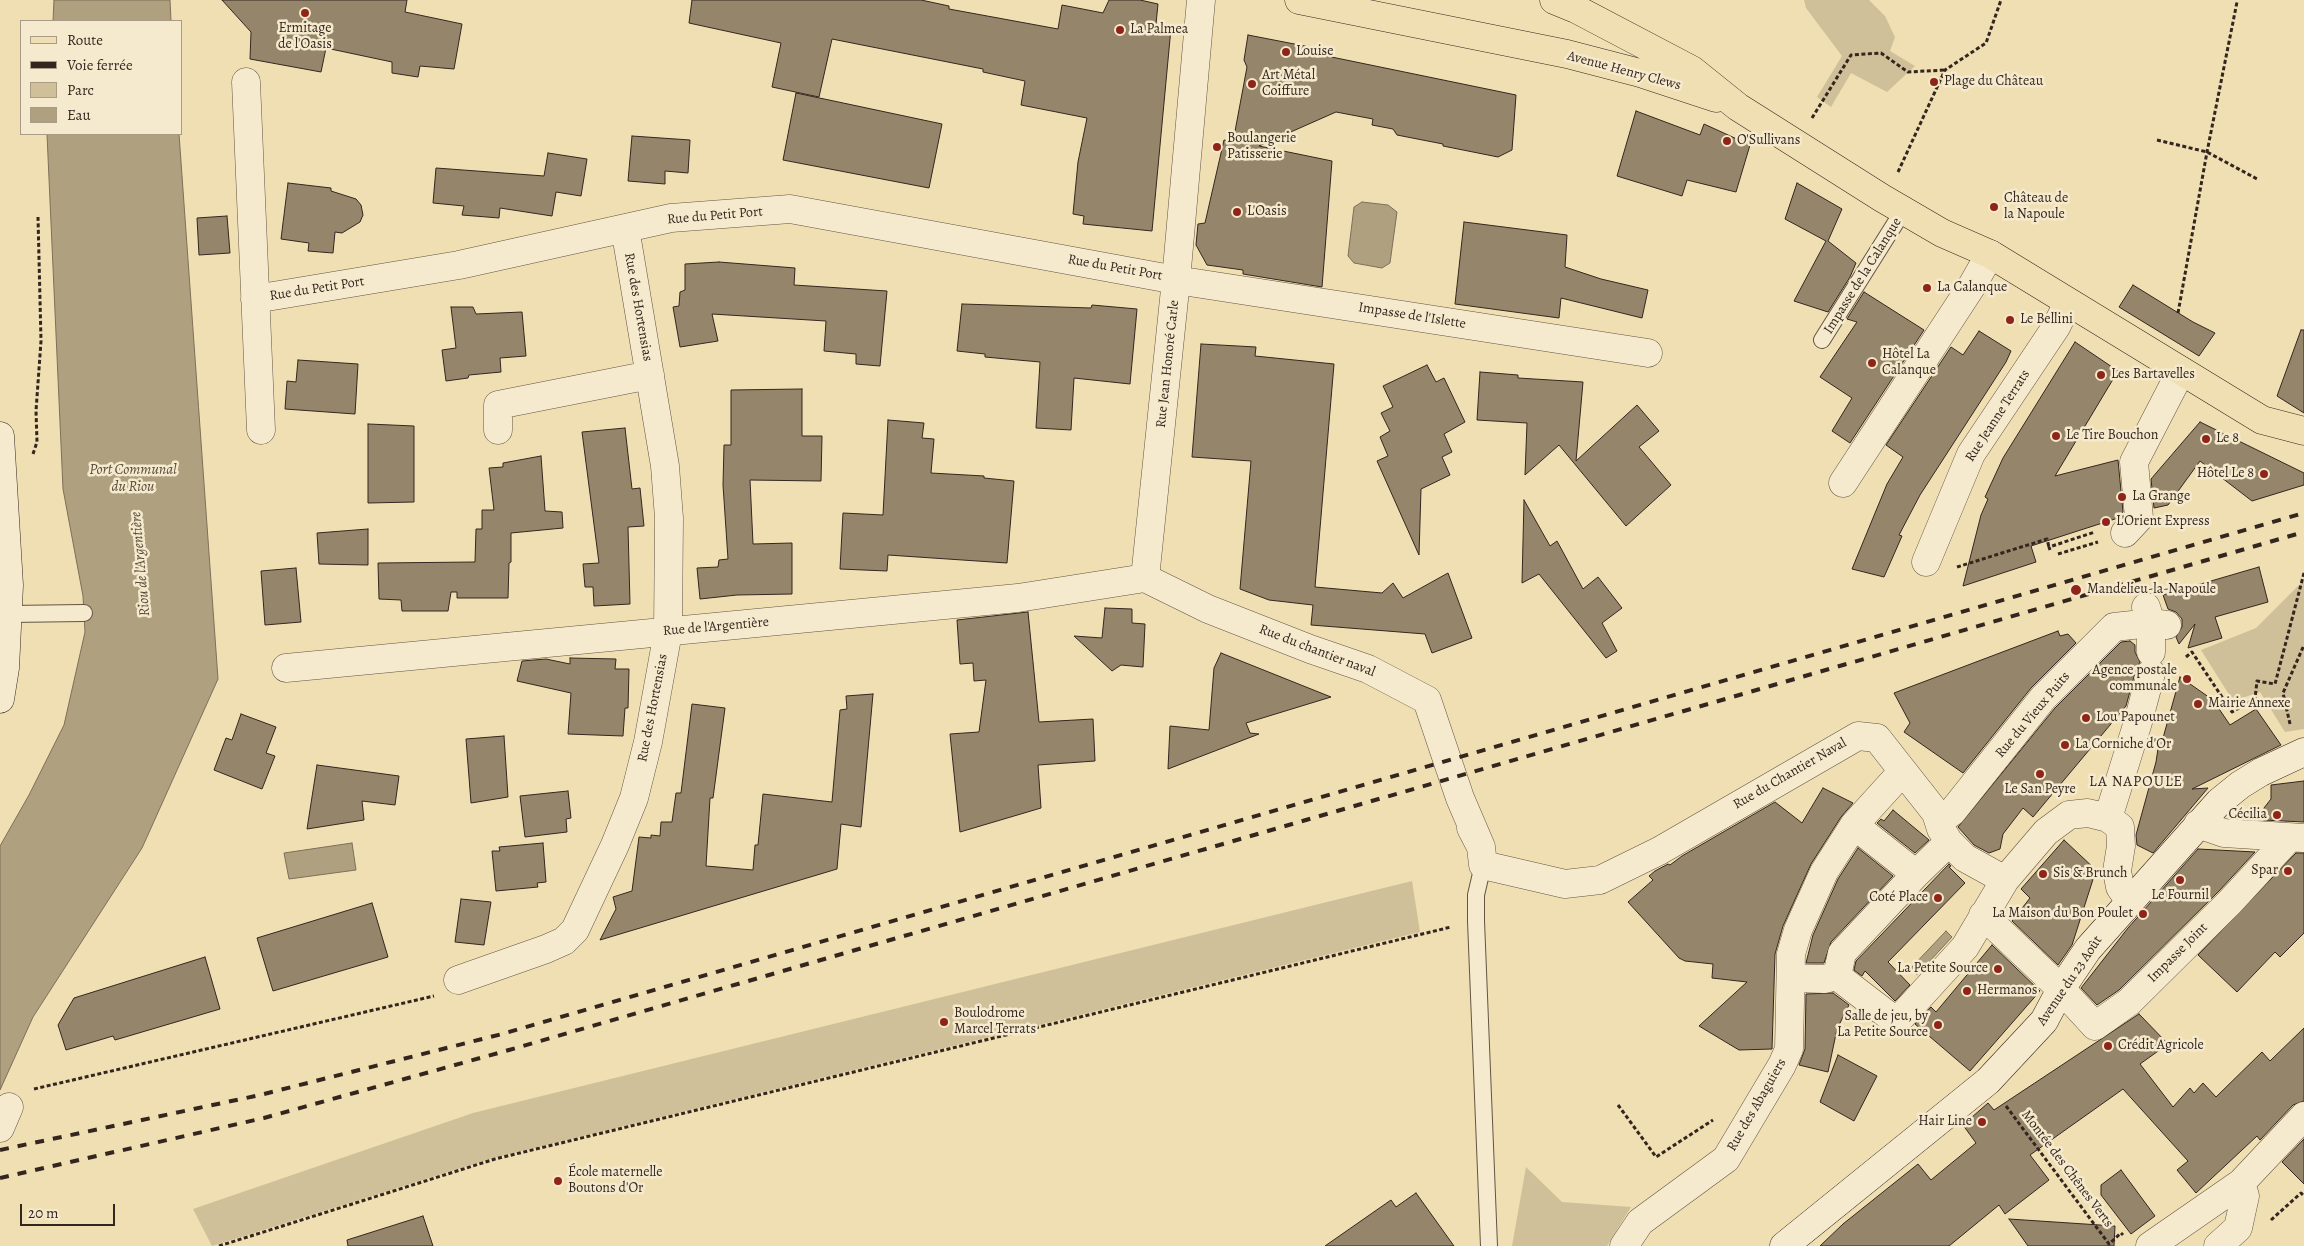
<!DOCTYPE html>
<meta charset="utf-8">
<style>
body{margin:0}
#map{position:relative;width:2304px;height:1246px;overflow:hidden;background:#efdfb2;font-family:Alegreya,serif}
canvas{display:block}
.legend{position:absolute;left:20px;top:20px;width:162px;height:115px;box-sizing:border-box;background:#f5eacd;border:1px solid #a89c87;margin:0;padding:6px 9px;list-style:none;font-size:15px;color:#34261f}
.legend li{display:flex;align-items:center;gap:10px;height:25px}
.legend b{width:25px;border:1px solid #a89c87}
.scale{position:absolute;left:20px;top:1204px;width:95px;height:22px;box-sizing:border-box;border:2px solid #34261f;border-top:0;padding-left:6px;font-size:15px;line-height:18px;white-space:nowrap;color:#34261f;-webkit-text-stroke:4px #f5eacd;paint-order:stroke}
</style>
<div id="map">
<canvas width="2304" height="1246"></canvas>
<ul class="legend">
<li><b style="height:6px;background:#efdfb2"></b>Route</li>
<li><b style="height:6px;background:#34261f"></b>Voie ferrée</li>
<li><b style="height:14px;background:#cfc099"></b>Parc</li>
<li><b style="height:14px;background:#afa080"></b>Eau</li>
</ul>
<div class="scale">20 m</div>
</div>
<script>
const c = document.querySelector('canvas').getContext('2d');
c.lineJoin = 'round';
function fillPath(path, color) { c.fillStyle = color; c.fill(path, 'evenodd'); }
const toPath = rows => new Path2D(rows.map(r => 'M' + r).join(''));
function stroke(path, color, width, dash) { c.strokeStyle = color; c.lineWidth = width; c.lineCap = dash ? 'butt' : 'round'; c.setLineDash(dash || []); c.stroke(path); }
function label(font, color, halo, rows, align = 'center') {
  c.font = font + ' Alegreya,serif'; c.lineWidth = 5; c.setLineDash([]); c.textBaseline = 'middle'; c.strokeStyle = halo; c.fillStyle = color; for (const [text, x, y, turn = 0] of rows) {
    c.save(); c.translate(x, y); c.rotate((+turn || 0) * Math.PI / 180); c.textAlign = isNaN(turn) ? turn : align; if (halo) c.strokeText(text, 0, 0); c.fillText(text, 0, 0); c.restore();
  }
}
fillPath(toPath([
 [1804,0,1869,0,1885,16,1895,37,1890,51,1915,66,1887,92,1851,73,1831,107,1817,97,1842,56,1806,8],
 [2304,580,2304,729,2285,732,2260,692,2233,701,2201,650,2256,628],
 [1412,881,1420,932,493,1158,212,1246,193,1209,473,1113],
 [1526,1167,1562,1202,1631,1207,1607,1246,1512,1246]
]), '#cfc099');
const water = toPath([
 [54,0,170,0,171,21,53,21,54,0],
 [47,134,179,134,218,679,142,848,33,1017,0,1090,0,846,29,795,64,725,85,632,83,596,63,489,47,134],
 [1362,202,1388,205,1397,212,1390,263,1382,268,1354,263,1348,256,1354,207,1362,202],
 [352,843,356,870,289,879,284,853,352,843],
 [1946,931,1952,937,1917,975,1910,969,1946,931]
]);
fillPath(water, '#afa080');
stroke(water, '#7e6f59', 1);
const building = toPath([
 [222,0,407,0,405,12,462,24,454,69,420,66,418,77,392,73,392,62,326,48,321,72,250,59,251,32,222,0],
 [692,0,921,0,949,6,949,9,1058,29,1062,5,1103,13,1109,0,1140,0,1158,4,1156,24,1171,28,1152,231,1083,224,1084,216,1073,214,1078,162,1087,118,1021,105,1025,81,983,72,983,69,832,39,819,97,772,87,781,43,689,23,692,0],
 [1248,35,1315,48,1317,54,1516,95,1512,150,1498,157,1443,146,1443,144,1397,135,1393,129,1372,125,1373,119,1336,112,1259,146,1332,161,1322,287,1243,274,1243,270,1207,265,1196,245,1198,224,1205,223,1224,140,1233,142,1247,67,1244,60,1248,35],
 [796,93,942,124,929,188,783,160,796,93],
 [1636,111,1700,135,1704,124,1750,145,1736,192,1687,180,1682,196,1617,176,1636,111],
 [632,136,690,140,688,173,665,171,665,184,628,181,632,136],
 [548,153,587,159,581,196,556,192,552,216,500,208,499,218,462,215,464,206,433,203,436,168,544,176,548,153],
 [288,183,331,188,331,191,356,199,361,205,363,215,360,222,342,233,335,232,333,253,308,251,309,243,281,239,288,183],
 [1797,183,1842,209,1828,241,1856,263,1850,277,1828,312,1794,301,1826,241,1785,219,1797,183],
 [227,216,230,253,199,255,197,218,227,216],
 [1464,222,1567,235,1565,267,1601,279,1648,290,1642,318,1561,298,1559,318,1455,304,1464,222],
 [719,262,795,268,794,285,887,291,880,366,856,364,856,354,824,351,826,321,712,314,718,341,680,347,673,307,679,306,680,292,685,290,685,264,719,262],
 [2133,285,2193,322,2215,333,2199,356,2119,307,2133,285],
 [1864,292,1924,330,1850,443,1832,431,1852,398,1820,377,1857,322,1847,319,1864,292],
 [962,304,1091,308,1092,305,1137,309,1130,384,1074,378,1071,430,1036,428,1040,362,985,357,985,354,957,351,962,304],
 [451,307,473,307,476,314,522,312,526,356,500,358,501,372,469,375,468,378,446,381,442,350,456,348,451,307],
 [2301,330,2304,330,2304,413,2277,396,2301,330],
 [1979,331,2011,351,2006,362,1920,495,1899,535,1902,536,1884,577,1852,569,1887,484,1903,457,1886,445,1951,347,1963,355,1979,331],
 [2075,342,2118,371,2055,476,2118,460,2123,512,2118,518,2031,546,2036,562,1963,586,1981,515,1988,499,1985,497,2003,458,2075,342],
 [1201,344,1256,347,1255,356,1334,364,1315,587,1382,593,1393,583,1403,598,1448,573,1472,638,1432,653,1425,634,1311,625,1313,605,1269,600,1240,589,1251,461,1192,457,1201,344],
 [298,360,358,364,355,414,285,409,287,381,296,382,298,360],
 [1427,365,1436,382,1444,378,1465,422,1444,434,1452,452,1442,457,1450,475,1421,489,1419,555,1377,461,1388,456,1380,437,1390,431,1381,413,1393,407,1383,386,1427,365],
 [1480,372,1518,375,1518,378,1583,382,1576,461,1637,405,1659,431,1639,447,1671,485,1626,526,1559,445,1525,475,1527,423,1477,420,1480,372],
 [802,389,802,436,822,436,821,481,750,480,753,544,792,543,792,594,737,595,700,599,697,568,718,567,719,560,728,559,723,485,724,445,731,445,731,390,802,389],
 [888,420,924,423,922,438,934,439,931,473,984,476,984,478,1014,481,1007,563,888,555,887,571,840,569,843,513,883,515,888,420],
 [2200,422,2304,473,2304,485,2252,501,2200,461,2168,505,2154,508,2151,479,2200,422],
 [368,424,414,426,414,502,368,503,368,424],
 [625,428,632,489,640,488,644,526,628,527,630,604,594,606,593,587,585,587,583,564,599,563,582,432,625,428],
 [541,456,545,511,562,512,563,528,511,533,511,562,509,563,508,598,457,598,457,592,451,592,448,611,402,611,401,600,379,599,378,563,475,562,476,529,482,529,482,510,494,510,489,468,503,467,503,463,541,456],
 [1524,500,1550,546,1557,541,1583,589,1598,577,1622,608,1602,623,1617,651,1606,658,1539,574,1522,583,1524,500],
 [368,529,368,565,319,564,317,533,368,529],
 [2259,567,2268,602,2215,617,2222,638,2188,648,2195,624,2179,644,2176,637,2182,627,2182,619,2176,612,2168,609,2163,595,2259,567],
 [296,568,301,622,265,625,261,571,296,568],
 [1105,608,1132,609,1132,623,1145,624,1143,667,1121,665,1112,671,1074,636,1102,638,1105,608],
 [1028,612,1039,722,1093,719,1095,761,1038,765,1041,808,960,832,950,734,979,732,986,680,974,681,973,663,960,664,957,620,1028,612],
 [2058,631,2060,636,2068,634,2076,643,2031,688,1963,773,1904,732,1910,723,1894,693,2058,631],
 [2130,641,2135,645,2135,652,2140,662,2136,669,2126,706,2033,817,2023,808,2003,834,2000,849,1989,853,1974,845,1958,827,2055,708,2121,642,2130,641],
 [1221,653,1331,697,1246,723,1250,733,1259,734,1168,769,1170,726,1209,730,1214,668,1221,653],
 [570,658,616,659,615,669,629,669,628,708,625,708,623,736,568,734,571,693,517,681,522,661,546,659,570,664,570,658],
 [2180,677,2213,700,2230,725,2256,709,2281,745,2192,789,2208,788,2153,853,2137,845,2136,835,2156,762,2159,742,2163,738,2180,677],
 [873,694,861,827,841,824,837,869,600,940,616,909,613,897,632,891,639,837,651,838,651,835,660,836,661,822,672,822,676,793,681,793,692,704,725,708,713,798,710,798,706,866,753,870,755,845,758,845,763,794,832,802,840,710,847,709,846,696,873,694],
 [241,714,276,727,266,753,275,756,262,789,214,770,226,738,232,740,241,714],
 [504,736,508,797,471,803,466,739,504,736],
 [317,765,399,776,395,805,362,801,364,820,307,829,317,765],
 [2304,781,2304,822,2263,820,2264,808,2271,799,2271,785,2304,781],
 [1823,788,1853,803,1841,817,1811,864,1783,926,1775,954,1772,1049,1739,1050,1699,1026,1747,982,1712,978,1713,964,1685,961,1679,958,1628,902,1653,880,1649,876,1655,871,1668,864,1670,865,1682,856,1775,802,1802,823,1823,788],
 [568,791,571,818,566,819,567,832,525,837,520,796,568,791],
 [1893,810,1929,840,1915,853,1877,823,1881,819,1884,821,1893,810],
 [2064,840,2096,870,2072,945,2058,965,2012,921,2030,898,2021,889,2064,840],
 [543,843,546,882,537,883,538,887,496,891,492,851,500,851,499,847,543,843],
 [1858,848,1893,876,1831,942,1824,963,1806,963,1813,935,1838,879,1858,848],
 [2198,849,2255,852,2219,891,2119,990,2097,1005,2081,988,2128,928,2198,849],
 [2296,853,2304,853,2304,933,2280,957,2275,952,2237,992,2198,955,2296,853],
 [1949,864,1951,866,1949,867,1965,883,1888,962,1910,985,1895,1001,1865,971,1862,976,1854,970,1856,961,1949,864],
 [461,899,491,902,484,945,455,942,461,899],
 [372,903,388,957,273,991,257,938,372,903],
 [1992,945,2040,991,1970,1071,1915,1024,1931,1007,1936,1012,1992,945],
 [205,957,220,1009,115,1040,113,1036,66,1050,58,1025,74,998,205,957],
 [1833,993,1849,1005,1837,1029,1828,1072,1799,1065,1805,1049,1806,994,1833,993],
 [2139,1014,2168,1044,2140,1064,2173,1107,2190,1088,2194,1093,2203,1083,2216,1097,2262,1052,2270,1061,2304,1028,2304,1101,2293,1105,2260,1140,2257,1136,2196,1193,2177,1170,2188,1161,2123,1089,2030,1155,2049,1180,2005,1214,1999,1205,1949,1246,1820,1246,1843,1224,1918,1164,1931,1180,1976,1143,1963,1125,1988,1103,1994,1110,2139,1014],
 [1838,1055,1877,1076,1854,1121,1820,1102,1838,1055],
 [2304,1139,2304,1184,2282,1162,2304,1139],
 [2121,1170,2155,1216,2131,1234,2101,1195,2101,1185,2121,1170],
 [1416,1193,1454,1246,1325,1246,1391,1200,1396,1207,1416,1193],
 [423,1216,433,1246,348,1246,347,1240,423,1216],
 [2009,1219,2115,1226,2114,1246,2028,1246,2009,1219]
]);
fillPath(building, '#95866b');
stroke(building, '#34261f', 1);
const lane = toPath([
 [1822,340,1903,211],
 [9,614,84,613],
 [1483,865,1476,895,1476,921,1489,1246]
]);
const street = toPath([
 [246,82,261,430],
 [255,299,459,265,671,218,790,209,1176,280,1648,353],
 [498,430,498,405,650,375],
 [1843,483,1973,284,1990,254],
 [2125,533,2139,518,2134,462,2181,371],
 [1926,562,1971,454,2056,327,2068,303],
 [1145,578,1176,280,1201,0],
 [1145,578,1208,609,1310,649,1368,669,1427,700,1460,798,1481,847,1471,828],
 [2146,607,2151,623,2151,652],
 [286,668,1018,598,1145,578],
 [2108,818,2138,722,2151,673],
 [1939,821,1952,812,2043,698,2114,627,2151,623,2167,625],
 [2198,824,2224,833,2303,838],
 [1854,825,1916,874],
 [1481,847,1483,865,1565,884,1600,880,1659,851,1858,736,1877,738,1936,813,1941,829,1949,842,1965,858,2005,880,2046,832,2069,815,2088,813,2108,818,2120,827,2121,846,2117,871,2120,887,2130,901],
 [1983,915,2061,989,2095,1026,2129,1002,2230,902,2289,838],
 [1837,976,1842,953,1916,874,1949,842],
 [1791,978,1824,979,1837,976,1893,1019,1902,1016,1965,947,2005,880],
 [458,980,546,949,564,941,575,930,615,845,634,798,648,742,668,632,669,518,665,466,625,228],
 [0,1128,9,1107],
 [1624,1246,1640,1222,1726,1159,1782,1065,1789,1049,1791,954,1798,930,1824,872,1854,825,1903,771],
 [2150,1246,2241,1183,2304,1116],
 [2218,1246,2238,1228,2245,1196,2241,1183]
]);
const secondary = toPath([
 [0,436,9,585,5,668,0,699],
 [1784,1246,1988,1081,2044,1021,2061,989,2088,949,2219,802,2240,785,2261,772,2304,752]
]);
const primary = toPath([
 [1299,0,1567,54,1640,73,1716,98],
 [1554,0,1576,9,1692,70,1738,107,1882,198,1942,233,1990,254,2262,420,2304,431]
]);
stroke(lane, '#635444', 18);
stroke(street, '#635444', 29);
stroke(secondary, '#34261f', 29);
stroke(primary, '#34261f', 29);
stroke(toPath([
 [1812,118,1851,55,1881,53,1908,72,1945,70],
 [2157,140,2207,152,2259,180],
 [1898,172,1945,70,1986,43,2001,0],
 [2178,313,2207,152,2237,2],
 [33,454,37,442,36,411,41,341,38,217],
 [2050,550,2049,547,2095,532],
 [2058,554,2098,542],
 [1957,567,2047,539,2049,547],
 [2186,657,2192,652,2232,712,2255,699,2257,681,2275,684,2304,573],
 [2290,724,2283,693,2304,645],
 [34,1089,434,996],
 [1618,1105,1656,1157,1713,1120],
 [2006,1106,2109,1244,2121,1233,2123,1235],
 [2271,1220,2301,1193,2304,1196],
 [219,1246,495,1159,1451,927]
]), '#34261f', 3, [4, 2.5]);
stroke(lane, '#f5eacd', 16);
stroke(street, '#f5eacd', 28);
stroke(secondary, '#f5eacd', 28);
stroke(primary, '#efdfb2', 28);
stroke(toPath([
 [0,1150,260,1095,502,1034,2304,513],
 [0,1178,264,1118,509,1050,2304,532]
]), '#34261f', 4, [9, 9]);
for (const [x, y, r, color] of [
 [305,13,5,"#8f2418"],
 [1120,30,5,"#8f2418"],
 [1286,52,5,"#8f2418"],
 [1934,82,5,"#8f2418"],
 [1252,84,5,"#8f2418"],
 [1727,141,5,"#8f2418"],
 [1217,147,5,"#8f2418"],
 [1994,207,5,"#8f2418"],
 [1237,212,5,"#8f2418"],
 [1927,288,5,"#8f2418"],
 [2010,320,5,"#8f2418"],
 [1872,363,5,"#8f2418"],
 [2101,375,5,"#8f2418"],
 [2056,436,5,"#8f2418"],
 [2206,439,5,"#8f2418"],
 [2264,474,5,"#8f2418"],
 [2122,497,5,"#8f2418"],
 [2106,522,5,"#8f2418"],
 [2076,590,6,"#8f2418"],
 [2187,679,5,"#8f2418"],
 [2198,704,5,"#8f2418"],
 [2086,718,5,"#8f2418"],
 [2065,745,5,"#8f2418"],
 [2040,774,5,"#8f2418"],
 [2277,815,5,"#8f2418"],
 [2288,871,5,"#8f2418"],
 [2043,874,5,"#8f2418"],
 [2180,880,5,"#8f2418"],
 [1938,898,5,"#8f2418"],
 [2143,914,5,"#8f2418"],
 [1998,969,5,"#8f2418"],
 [1967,991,5,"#8f2418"],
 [944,1022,5,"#8f2418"],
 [1938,1025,5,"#8f2418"],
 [2108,1046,5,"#8f2418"],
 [1982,1122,5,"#8f2418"],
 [558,1181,5,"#8f2418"]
]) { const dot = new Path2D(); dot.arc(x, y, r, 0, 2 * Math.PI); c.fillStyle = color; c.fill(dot); stroke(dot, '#f5eacd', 2); }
label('14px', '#34261f', '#f5eacd', [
 ["Ermitage",305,29,"center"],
 ["de l'Oasis",305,45,"center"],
 ["La Palmea",1130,30],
 ["Louise",1296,52],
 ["Art Métal",1262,76],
 ["Coiffure",1262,92],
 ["Plage du Château",1944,82],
 ["Boulangerie",1227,139],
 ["Patisserie",1227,155],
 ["O'Sullivans",1737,141],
 ["Château de",2004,199],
 ["la Napoule",2004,215],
 ["L'Oasis",1247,212],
 ["La Calanque",1937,288],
 ["Le Bellini",2020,320],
 ["Hôtel La",1882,355],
 ["Calanque",1882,371],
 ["Les Bartavelles",2111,375],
 ["Le Tire Bouchon",2066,436],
 ["Le 8",2216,439],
 ["Hôtel Le 8",2254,474,"right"],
 ["La Grange",2132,497],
 ["L'Orient Express",2116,522],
 ["Mandelieu-la-Napoule",2087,590],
 ["Agence postale",2177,671,"right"],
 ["communale",2177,687,"right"],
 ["Mairie Annexe",2208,704],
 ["Lou Papounet",2096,718],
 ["La Corniche d'Or",2075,745],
 ["Le San Peyre",2040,790,"center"],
 ["Cécilia",2267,815,"right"],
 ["Spar",2278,871,"right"],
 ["Sis & Brunch",2053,874],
 ["Le Fournil",2180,896,"center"],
 ["Coté Place",1928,898,"right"],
 ["La Maison du Bon Poulet",2133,914,"right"],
 ["La Petite Source",1988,969,"right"],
 ["Hermanos",1977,991],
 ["Boulodrome",954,1014],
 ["Marcel Terrats",954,1030],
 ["Salle de jeu, by",1928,1017,"right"],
 ["La Petite Source",1928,1033,"right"],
 ["Crédit Agricole",2118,1046],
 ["Hair Line",1972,1122,"right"],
 ["École maternelle",568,1173],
 ["Boutons d'Or",568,1189]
], 'left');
label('14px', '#34261f', '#f5eacd', [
 ["Avenue Henry Clews",1624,71,15],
 ["Rue du Petit Port",715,216,-5],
 ["Rue du Petit Port",1115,268,10],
 ["Impasse de la Calanque",1863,276,-58],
 ["Rue du Petit Port",317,289,-9],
 ["Rue des Hortensias",638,307,80],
 ["Impasse de l'Islette",1412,316,9],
 ["Rue Jean Honoré Carle",1168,364,-84],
 ["Rue Jeanne Terrats",1998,416,-57],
 ["Rue de l'Argentière",716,627,-5],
 ["Rue du chantier naval",1317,651,21],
 ["Rue des Hortensias",653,708,-79],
 ["Rue du Vieux Puits",2033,715,-50],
 ["Rue du Chantier Naval",1790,774,-30],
 ["Impasse Joint",2178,953,-45],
 ["Avenue du 23 Août",2070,981,-56],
 ["Rue des Abaguiers",1757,1105,-60],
 ["Montée des Chênes Verts",2067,1169,53]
]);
label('italic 15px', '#594b3c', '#f5eacd', [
 ["Port Communal",133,470],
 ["du Riou",133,487],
 ["Riou de l'Argentière",141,564,-95]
]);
c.letterSpacing = '1px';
label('15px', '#34261f', '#f5eacd', [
 ["LA NAPOULE",2136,782]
]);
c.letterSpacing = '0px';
</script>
